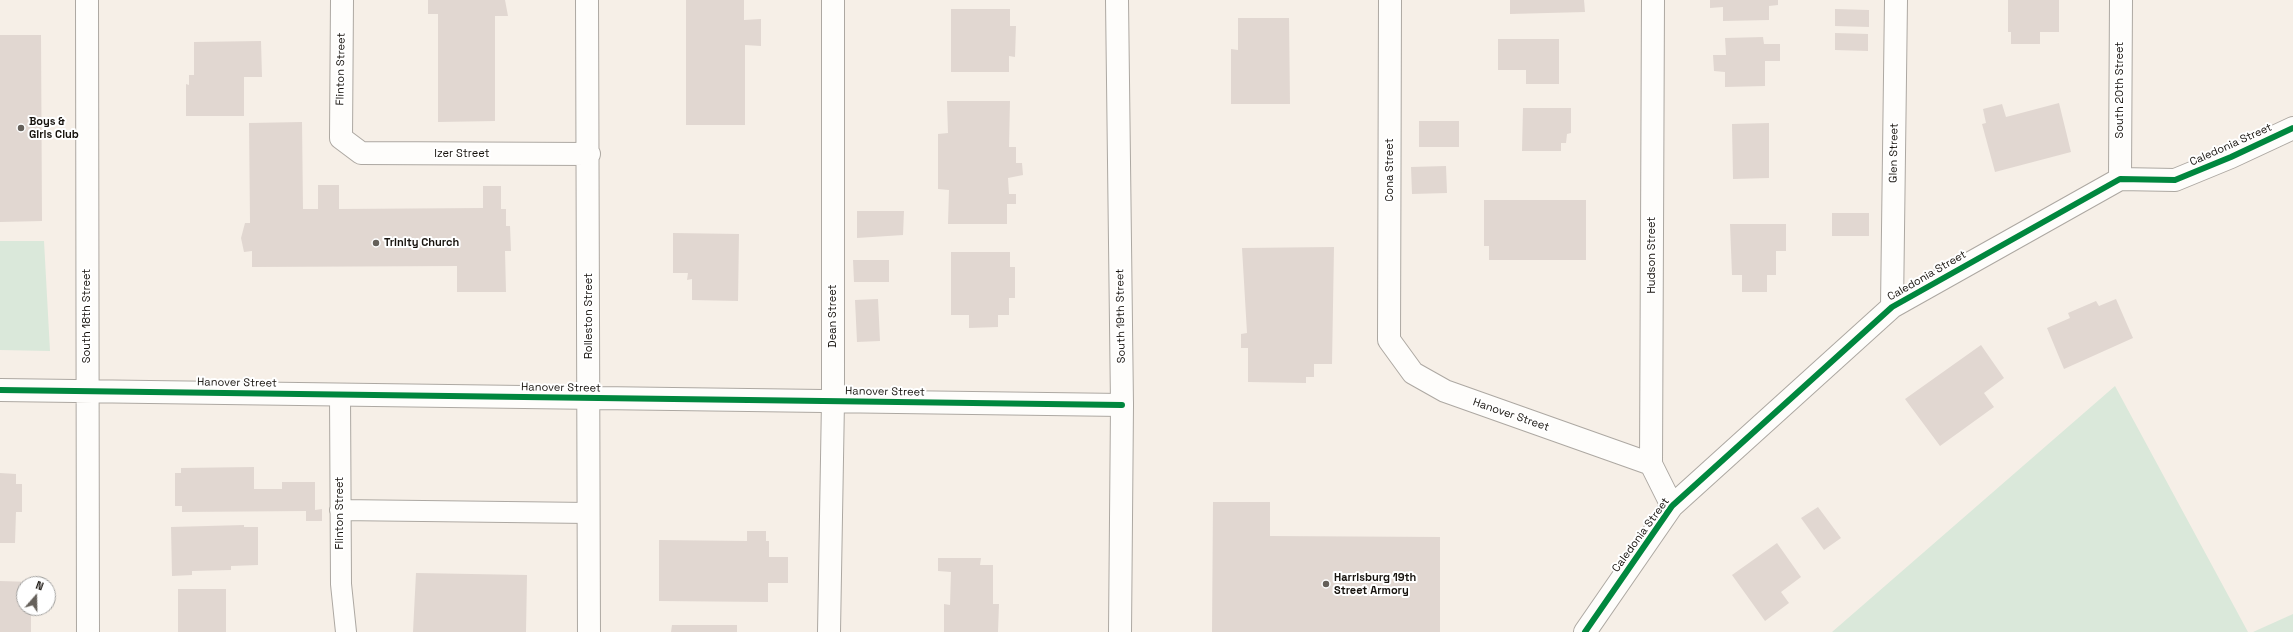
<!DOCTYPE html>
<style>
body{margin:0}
#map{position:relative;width:2293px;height:632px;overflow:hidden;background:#f6efe7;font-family:"Space Grotesk",sans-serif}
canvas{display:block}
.north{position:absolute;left:16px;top:576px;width:40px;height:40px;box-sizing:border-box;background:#fff;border:1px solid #a2a19f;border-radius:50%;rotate:20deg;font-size:11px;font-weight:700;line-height:16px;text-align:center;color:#17130e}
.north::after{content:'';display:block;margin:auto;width:14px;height:18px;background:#65605a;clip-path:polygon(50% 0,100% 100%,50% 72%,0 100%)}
</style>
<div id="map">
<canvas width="2293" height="632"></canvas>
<div class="north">N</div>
</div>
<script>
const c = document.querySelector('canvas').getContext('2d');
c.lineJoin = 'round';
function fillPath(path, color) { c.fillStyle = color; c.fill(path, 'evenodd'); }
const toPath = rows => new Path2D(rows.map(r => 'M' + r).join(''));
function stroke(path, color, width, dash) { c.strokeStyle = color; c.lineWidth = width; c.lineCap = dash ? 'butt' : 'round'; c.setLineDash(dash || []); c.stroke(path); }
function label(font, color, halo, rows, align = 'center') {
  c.font = font + ' "Space Grotesk",sans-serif'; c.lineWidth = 4; c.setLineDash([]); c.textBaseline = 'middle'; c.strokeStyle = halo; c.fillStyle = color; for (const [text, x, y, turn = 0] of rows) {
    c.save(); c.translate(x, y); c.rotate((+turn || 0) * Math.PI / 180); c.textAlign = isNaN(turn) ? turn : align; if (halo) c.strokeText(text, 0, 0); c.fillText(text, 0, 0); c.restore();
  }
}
fillPath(toPath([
 [0,241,44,241,50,351,0,350],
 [2115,386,2248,632,1832,632],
 [2293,614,2293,632,2253,632]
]), '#dae8da');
fillPath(toPath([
 [428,0,505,0,508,16,495,16,495,121,438,122,438,14,428,14],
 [686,0,744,0,744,20,761,19,761,46,745,45,745,125,686,125],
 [1510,0,1584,0,1585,12,1510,14],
 [1710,0,1778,0,1778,5,1769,6,1769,20,1723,21,1723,7,1710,8],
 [2008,0,2059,0,2059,32,2040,32,2040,44,2011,44,2011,32,2008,32],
 [951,9,1010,9,1010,26,1016,26,1015,57,1009,56,1009,72,951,72],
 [1835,9,1869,10,1869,27,1835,26],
 [1238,18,1289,18,1290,104,1231,104,1231,49,1238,50],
 [1835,33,1868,34,1868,51,1835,50],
 [0,35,41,35,42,221,0,222],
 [1763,37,1764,44,1780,44,1780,61,1765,61,1765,86,1725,87,1725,72,1714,71,1713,55,1726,55,1725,38],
 [1498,39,1559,39,1559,84,1526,84,1526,70,1498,70],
 [261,41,262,77,244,77,244,116,186,116,186,84,189,85,189,75,194,75,194,42],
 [947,101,1010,101,1009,147,1016,147,1016,163,1022,163,1023,175,1008,178,1009,194,1016,194,1016,204,1007,204,1007,224,948,224,949,190,938,189,938,134,948,133],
 [2059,103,2071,152,1995,172,1982,124,1986,123,1983,109,2002,104,2006,117],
 [1523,108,1571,108,1571,133,1567,134,1566,143,1561,143,1561,151,1522,151],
 [1419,121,1459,121,1459,147,1419,147],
 [302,122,303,209,318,209,318,185,339,185,339,209,483,208,483,186,501,186,501,209,506,209,506,226,510,226,511,251,505,251,506,292,457,292,457,266,252,267,252,251,244,252,241,238,245,223,250,223,249,123],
 [1769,123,1769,178,1733,179,1732,124],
 [1446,166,1447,193,1412,194,1411,167],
 [1484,200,1586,200,1586,260,1489,260,1489,246,1484,246],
 [857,211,904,211,903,235,857,238],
 [1832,213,1869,213,1869,236,1832,236],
 [1730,224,1786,224,1786,251,1776,251,1776,275,1767,275,1767,292,1742,292,1742,275,1732,275],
 [673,233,739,234,738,301,692,300,692,279,687,280,688,273,673,273],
 [1334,247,1332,364,1314,364,1314,377,1306,377,1306,383,1248,382,1248,348,1241,348,1241,334,1247,333,1242,248],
 [951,252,1010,252,1010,267,1015,267,1015,298,1009,298,1009,315,998,315,998,327,969,328,969,315,951,315],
 [853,260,889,260,889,282,854,282],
 [878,299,880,341,857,342,855,300],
 [2116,299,2133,338,2064,369,2047,328,2070,318,2068,313,2096,301,2099,306],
 [1981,345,2004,378,1984,393,1994,407,1940,446,1905,399],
 [254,467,254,489,282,489,282,482,315,482,315,510,322,509,322,521,306,521,306,511,182,512,182,506,175,506,175,473,181,473,181,468],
 [0,473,16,474,16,484,22,484,22,512,16,512,15,543,0,543],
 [1213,502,1270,502,1270,536,1440,537,1440,632,1212,632],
 [1818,507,1841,538,1824,550,1801,518],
 [244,525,244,527,258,527,258,565,231,566,231,570,192,571,192,575,172,576,171,527],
 [747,531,766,531,766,541,769,541,769,557,788,557,788,583,768,583,768,602,659,601,659,540,747,541],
 [1777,543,1801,577,1781,592,1789,603,1765,621,1732,575],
 [938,558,981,558,980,565,993,565,993,604,999,604,998,632,944,632,944,604,950,605,951,572,938,571],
 [416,573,527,575,526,632,413,632],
 [0,581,32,582,32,584,24,584,24,608,31,608,31,632,0,632],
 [178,589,226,589,226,632,178,632],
 [672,625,737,625,737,632,671,632]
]), '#e1d7d1');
const service = toPath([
 [340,395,341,584,346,632],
 [340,510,589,513]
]);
const minor = toPath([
 [87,0,88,632],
 [342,0,341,138,361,153,589,154],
 [587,0,589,632],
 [1390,0,1389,340,1413,373,1445,391,1651,464],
 [1653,0,1651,464,1672,506],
 [2120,179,2121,0],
 [1892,307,1896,0],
 [0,390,1122,405],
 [829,632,833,401,833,0],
 [1585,632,1672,506,1892,307,2120,179,2175,180,2231,157,2293,128]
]);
const tertiary = toPath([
 [1117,0,1122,405,1120,632]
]);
stroke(service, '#ada8a2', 22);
stroke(minor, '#ada8a2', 24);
stroke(tertiary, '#ada8a2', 24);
stroke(service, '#fefdfb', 20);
stroke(minor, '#fefdfb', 22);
stroke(tertiary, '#fefdfb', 22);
stroke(toPath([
 [0,390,1122,405],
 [1585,632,1672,506,1892,307,2120,179,2175,180,2231,157,2293,128]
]), '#00873e', 6);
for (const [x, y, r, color] of [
 [21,128,4,"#65605a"],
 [376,243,4,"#65605a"],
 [1326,584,4,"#65605a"]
]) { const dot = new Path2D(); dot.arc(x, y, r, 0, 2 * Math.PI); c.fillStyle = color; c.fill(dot); stroke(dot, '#fff', 1.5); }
label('11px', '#17130e', '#fff', [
 ["Flinton Street",341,69,-89],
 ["South 20th Street",2120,90,-90],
 ["Caledonia Street",2231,145,-24],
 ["Glen Street",1894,153,-89],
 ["Izer Street",462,154],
 ["Cona Street",1390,170,-90],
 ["Hudson Street",1652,255,-90],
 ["Caledonia Street",1927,276,-30],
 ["South 18th Street",87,316,-90],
 ["Rolleston Street",589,316,-90],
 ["Dean Street",833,316,-90],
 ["South 19th Street",1121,316,-91],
 ["Hanover Street",237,383,1],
 ["Hanover Street",561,388,1],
 ["Hanover Street",885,392,1],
 ["Hanover Street",1511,415,19],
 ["Flinton Street",340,513,-90],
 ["Caledonia Street",1641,535,-54]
]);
label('bold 11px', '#17130e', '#fff', [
 ["Boys &",29,122],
 ["Girls Club",29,135],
 ["Trinity Church",384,243],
 ["Harrisburg 19th",1334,578],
 ["Street Armory",1334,591]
], 'left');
</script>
